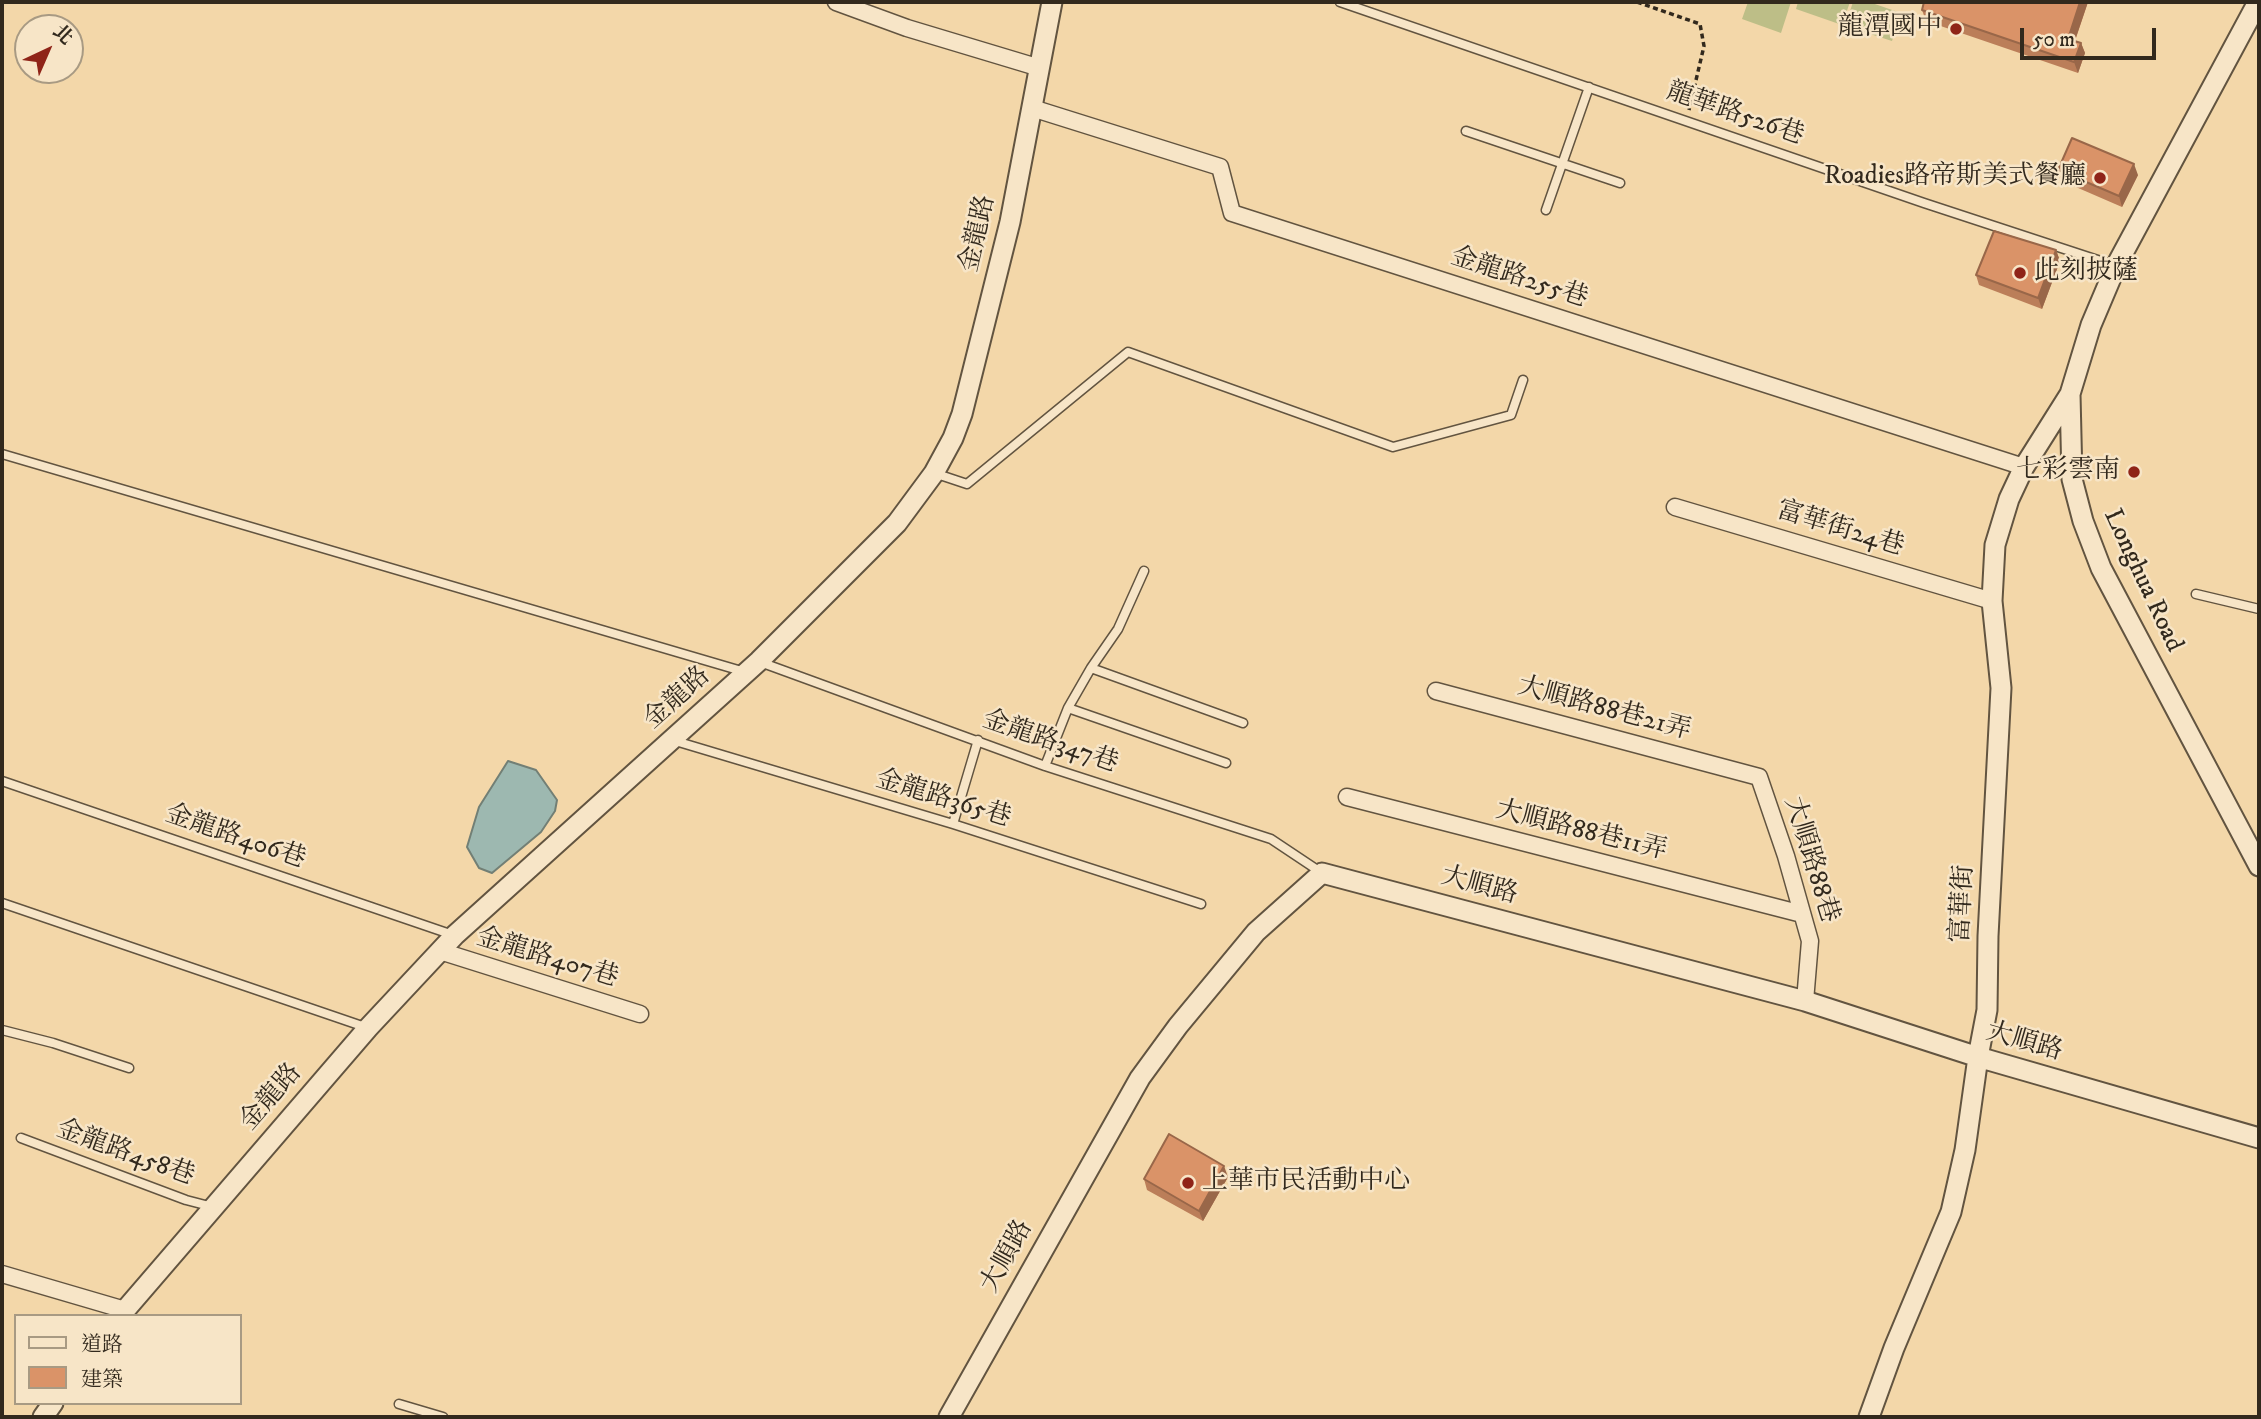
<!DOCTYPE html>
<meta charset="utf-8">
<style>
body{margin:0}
#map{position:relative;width:2261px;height:1419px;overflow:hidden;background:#f3d7a9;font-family:"IM FELL DW Pica","Noto Serif TC",serif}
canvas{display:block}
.frame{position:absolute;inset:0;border:4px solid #32291d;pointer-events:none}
.legend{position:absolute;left:14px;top:1314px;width:228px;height:91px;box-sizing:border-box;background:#f7e5c7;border:2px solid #a89a83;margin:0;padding:9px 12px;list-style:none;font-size:21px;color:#32291d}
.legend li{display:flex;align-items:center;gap:14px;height:35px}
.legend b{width:35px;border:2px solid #a89a83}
.north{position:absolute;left:14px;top:14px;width:70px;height:70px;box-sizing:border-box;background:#f7e5c7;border:2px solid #a89a83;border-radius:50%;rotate:44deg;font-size:19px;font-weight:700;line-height:28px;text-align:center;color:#32291d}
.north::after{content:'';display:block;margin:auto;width:24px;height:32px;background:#8f2418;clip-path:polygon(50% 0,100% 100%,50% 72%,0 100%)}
.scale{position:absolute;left:2020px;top:28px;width:136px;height:32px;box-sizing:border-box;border:4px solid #32291d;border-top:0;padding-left:9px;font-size:21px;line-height:24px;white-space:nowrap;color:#32291d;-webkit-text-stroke:5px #f7e5c7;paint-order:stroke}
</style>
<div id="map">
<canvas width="2261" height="1419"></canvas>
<div class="frame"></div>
<ul class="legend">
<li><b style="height:9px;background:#f7e5c7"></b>道路</li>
<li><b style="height:19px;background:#da9368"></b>建築</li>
</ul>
<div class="north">北</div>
<div class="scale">50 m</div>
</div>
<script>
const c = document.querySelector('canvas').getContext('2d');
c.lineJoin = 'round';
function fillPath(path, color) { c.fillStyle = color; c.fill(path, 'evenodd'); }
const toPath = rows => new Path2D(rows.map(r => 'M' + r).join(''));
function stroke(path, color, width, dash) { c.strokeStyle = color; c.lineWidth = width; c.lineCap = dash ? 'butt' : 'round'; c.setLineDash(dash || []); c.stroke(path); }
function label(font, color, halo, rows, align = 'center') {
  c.font = font + ' "IM FELL DW Pica","Noto Serif TC",serif'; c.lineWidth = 5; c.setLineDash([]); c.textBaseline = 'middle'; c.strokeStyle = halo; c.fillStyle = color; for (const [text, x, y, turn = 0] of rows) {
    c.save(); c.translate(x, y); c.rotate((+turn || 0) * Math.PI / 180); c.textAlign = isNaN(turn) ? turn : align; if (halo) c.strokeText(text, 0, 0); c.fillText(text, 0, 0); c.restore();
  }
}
fillPath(toPath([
 [1748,2,1791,2,1781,33,1742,19],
 [1798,2,1850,2,1842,25,1796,9],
 [1853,2,1869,2,1901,13,1892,41,1845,26]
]), '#bdbe87');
const water = toPath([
 [508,761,536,770,557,800,555,811,541,832,492,873,479,868,467,847,479,807,508,761]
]);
fillPath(water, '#9db8b0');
stroke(water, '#727f75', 2);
const service = toPath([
 [1340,2,1924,203,2116,266],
 [1466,131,1620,183],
 [1546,210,1589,87],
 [2,454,745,672],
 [934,473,967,484,1128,352,1393,447,1511,415,1523,380],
 [2196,594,2259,609],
 [760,662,1045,766,1271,839,1322,873],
 [1091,668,1243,723],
 [1068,708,1226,763],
 [672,740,953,824,1201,904],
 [1045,766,1068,708,1091,668,1118,629,1144,571],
 [2,781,453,935],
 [953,824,978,740],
 [2,903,368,1028],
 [2,1030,53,1043,129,1068],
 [21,1138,186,1200,213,1207],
 [399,1404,443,1417]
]);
const minor = toPath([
 [836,2,907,28,1040,68],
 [1032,108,1220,167,1232,213,2024,467],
 [1675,507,1992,601],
 [1436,691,1759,777,1786,856,1810,941,1805,1001],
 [1347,797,1802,914],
 [440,951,640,1014],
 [2,1274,125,1310]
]);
const tertiary = toPath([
 [2258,2,2116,266,2091,325,2070,394,2072,479,2083,521,2101,568,2259,866],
 [120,1316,368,1028,455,935,759,661,897,523,934,473,953,438,962,414,1010,222,1052,2],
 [43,1417,53,1403],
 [949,1417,1140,1078,1178,1026,1256,932,1322,873,1805,1001,1978,1057,2259,1138],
 [1869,1417,1894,1348,1951,1212,1965,1150,1978,1057,1987,1010,1988,936,2001,688,1992,601,1995,545,2009,499,2024,467,2070,394]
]);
stroke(service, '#625440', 11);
stroke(minor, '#625440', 19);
stroke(tertiary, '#625440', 23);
stroke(toPath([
 [1637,2,1700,24,1704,46,1689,110]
]), '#32291d', 3.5, [5, 3.5]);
stroke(service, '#f7e5c7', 8);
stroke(minor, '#f7e5c7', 16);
stroke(tertiary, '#f7e5c7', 19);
fillPath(toPath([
 [1924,2,2088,2,2075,41,2081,43,2085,53,2078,73,1926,21,1922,10],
 [2058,170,2138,175,2122,207,2062,181],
 [2056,250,2060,261,2042,309,1979,285,1976,275],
 [1228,1177,1203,1221,1147,1190,1144,1179]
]), '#bb7e59');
fillPath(toPath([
 [2080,2,2088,2,2072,49,2068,39],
 [2081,43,2085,53,2078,73,2074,62],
 [2134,164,2138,175,2122,207,2119,196],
 [2056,250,2060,261,2042,309,2038,298],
 [1224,1166,1228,1177,1203,1221,1199,1211]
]), '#996749');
const building = toPath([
 [1924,2,2080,2,2068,39,2081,43,2074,62,1922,10,1924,2],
 [2072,138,2134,164,2119,196,2058,170,2072,138],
 [1994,231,2056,250,2038,298,1976,275,1994,231],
 [1169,1134,1224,1166,1199,1211,1144,1179,1169,1134]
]);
fillPath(building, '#da9368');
stroke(building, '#996749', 2);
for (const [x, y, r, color] of [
 [1956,29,7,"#8f2418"],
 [2100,178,7,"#8f2418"],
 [2020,273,7,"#8f2418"],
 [2134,472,7,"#8f2418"],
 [1188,1183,7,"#8f2418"]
]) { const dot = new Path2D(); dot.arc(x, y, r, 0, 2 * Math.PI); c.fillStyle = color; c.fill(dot); stroke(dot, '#f7e5c7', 2.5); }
label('26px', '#32291d', '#f7e5c7', [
 ["龍潭國中",1942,29],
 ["Roadies路帝斯美式餐廳",2086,178],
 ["此刻披薩",2034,273,"left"],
 ["七彩雲南",2120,472],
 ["上華市民活動中心",1202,1183,"left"]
], 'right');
label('26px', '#32291d', '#f7e5c7', [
 ["龍華路526巷",1735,115,19],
 ["金龍路",979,234,-77],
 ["金龍路255巷",1519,279,18],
 ["富華街24巷",1840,530,17],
 ["Longhua Road",2142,581,65],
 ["金龍路",678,699,-42],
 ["大順路88巷21弄",1604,710,15],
 ["金龍路347巷",1050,743,19],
 ["金龍路365巷",943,800,17],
 ["大順路88巷11弄",1581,832,14],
 ["金龍路406巷",235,838,19],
 ["大順路88巷",1810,860,73],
 ["大順路",1479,887,15],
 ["富華街",1964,904,-87],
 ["金龍路407巷",547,959,17],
 ["大順路",2024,1043,16],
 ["金龍路",272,1098,-49],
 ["金龍路458巷",125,1154,20],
 ["大順路",1008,1257,-61]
]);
</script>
